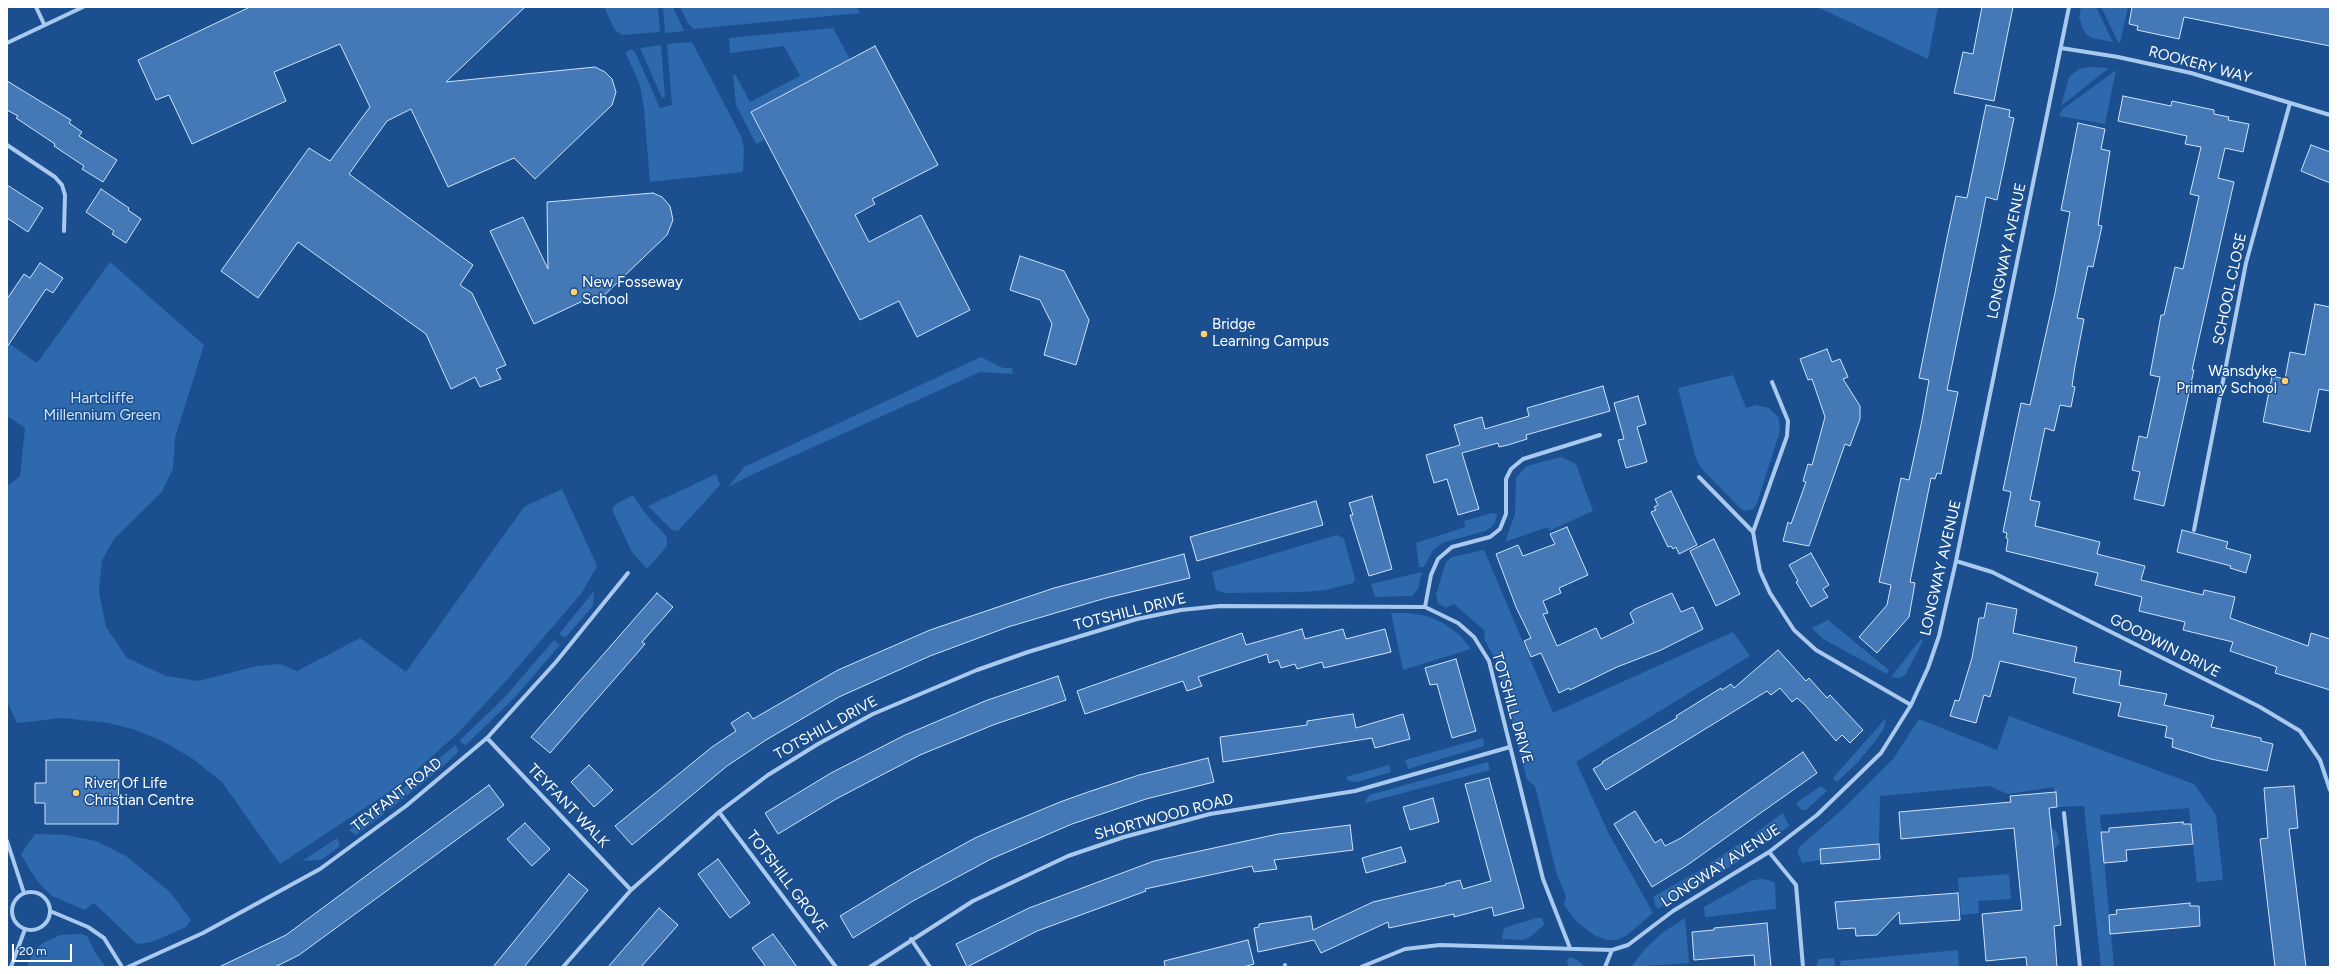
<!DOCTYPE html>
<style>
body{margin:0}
#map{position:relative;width:2337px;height:974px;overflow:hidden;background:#1b4f8f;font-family:Figtree,sans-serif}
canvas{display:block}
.frame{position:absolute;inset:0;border:8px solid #fff;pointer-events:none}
.scale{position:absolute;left:12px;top:944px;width:60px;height:18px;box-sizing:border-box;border:2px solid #fff;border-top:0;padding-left:5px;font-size:12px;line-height:14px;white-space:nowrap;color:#fff;-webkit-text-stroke:3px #1b4f8f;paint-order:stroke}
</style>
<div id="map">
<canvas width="2337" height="974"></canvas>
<div class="frame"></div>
<div class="scale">20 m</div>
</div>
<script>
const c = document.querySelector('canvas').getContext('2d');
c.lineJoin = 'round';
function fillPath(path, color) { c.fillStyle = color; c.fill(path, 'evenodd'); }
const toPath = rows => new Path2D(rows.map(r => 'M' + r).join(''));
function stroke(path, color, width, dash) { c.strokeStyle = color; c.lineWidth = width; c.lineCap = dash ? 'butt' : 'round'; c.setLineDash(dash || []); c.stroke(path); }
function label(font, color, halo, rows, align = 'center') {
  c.font = font + ' Figtree,sans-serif'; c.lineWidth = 3; c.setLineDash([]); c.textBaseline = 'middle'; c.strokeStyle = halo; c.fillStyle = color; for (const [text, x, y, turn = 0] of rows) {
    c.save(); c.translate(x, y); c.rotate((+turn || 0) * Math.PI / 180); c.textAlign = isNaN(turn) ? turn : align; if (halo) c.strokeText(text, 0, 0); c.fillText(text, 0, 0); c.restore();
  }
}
fillPath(toPath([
 [604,7,658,7,660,32,622,35,615,30],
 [663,7,673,7,684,31,665,33],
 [680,7,856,7,860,13,694,29,689,25],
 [1817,7,1938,7,1928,59,1888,40],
 [2081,7,2096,7,2113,42,2092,38,2087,35,2083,29,2079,17],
 [2101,7,2128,7,2120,43,2118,42],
 [833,28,850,59,751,112,764,140,756,144,736,105,733,76,735,74,750,102,800,76,784,46,730,53,729,38],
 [692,42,741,136,744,148,743,172,650,182,644,109,640,85,626,54,627,51,632,49,635,52,660,108,672,105,667,44],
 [661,45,665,97,662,98,640,48],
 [2090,67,2109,68,2061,106,2069,77,2079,69],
 [2116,70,2105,124,2059,116,2063,109],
 [110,262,204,345,175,438,173,469,161,493,114,539,102,560,99,592,106,627,127,658,166,676,198,681,257,666,280,664,297,671,360,638,406,672,524,507,562,489,597,566,581,594,505,682,456,735,401,784,280,864,222,782,193,759,164,742,136,730,109,723,62,718,17,723,7,701,7,486,20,476,25,428,7,416,7,342,37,363],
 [981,357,1003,368,1012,368,1013,374,980,372,751,475,728,487,744,467],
 [1733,375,1746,408,1756,405,1769,408,1779,418,1780,431,1757,503,1753,509,1745,511,1740,508,1701,468,1696,459,1678,388],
 [1561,457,1576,464,1593,511,1549,531,1548,527,1505,542,1515,514,1516,477,1527,466],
 [716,474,720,485,678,531,672,530,648,506],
 [633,495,644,512,666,536,667,541,667,546,647,569,632,552,613,512,613,507,616,504],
 [1492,513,1497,514,1495,523,1490,528,1485,531,1442,543,1433,550,1424,567,1419,567,1416,543,1465,527,1464,521],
 [1337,535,1344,539,1355,579,1353,583,1326,590,1303,592,1225,593,1216,590,1212,572],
 [1484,550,1553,713,1733,632,1750,656,1576,762,1609,834,1653,913,1626,936,1616,940,1606,940,1594,935,1577,922,1564,905,1566,896,1557,875,1535,786,1527,780,1497,662,1484,639,1485,631,1454,604,1446,608,1438,603,1436,594,1446,562,1452,557],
 [1422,572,1418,589,1412,596,1375,597,1371,584],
 [594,591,593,606,565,638,559,634],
 [1391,613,1409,613,1427,616,1443,623,1460,635,1471,649,1403,670],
 [1828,620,1889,670,1887,674,1823,639,1812,628],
 [1921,639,1923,641,1905,675,1899,678,1891,677],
 [554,640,560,645,516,696,466,745,461,743,460,740,504,698],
 [2009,716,2194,784,2216,815,2223,880,2197,882,2189,808,2100,815,2114,967,2101,967,2084,806,2057,807,2054,787,2008,794,1989,786,1880,796,1879,844,1820,849,1820,860,1802,863,1798,853,1799,847,1844,808,1893,759,1919,719,1997,750],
 [1886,718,1884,728,1876,740,1858,762,1837,782,1833,778],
 [1483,738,1484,746,1408,769,1405,760],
 [455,745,459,751,440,769,390,809,386,803],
 [1488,762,1490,770,1365,803,1369,795],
 [1389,765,1391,772,1357,782,1348,781,1346,777],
 [1821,786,1827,791,1806,810,1801,810,1796,803],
 [380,808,384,814,356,835,349,830],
 [1783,813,1789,826,1765,844,1759,842,1754,834],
 [2054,829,2057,833,2060,843,2052,852,2016,854,2016,849,2053,846,2051,831],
 [35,834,66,835,96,841,126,856,170,892,191,920,186,927,152,942,137,944,94,903,85,910,52,896,40,884,31,872,21,854],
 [337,838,340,846,321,860,302,861],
 [1741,843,1747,856,1720,873,1714,870,1710,863],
 [1704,868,1709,878,1705,882,1658,909,1655,905,1653,897],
 [2009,874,2011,899,1978,901,1979,913,1961,915,1958,878],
 [1760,879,1769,880,1775,883,1776,909,1705,917,1704,907,1751,881],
 [1536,918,1542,918,1544,925,1530,937,1523,940,1502,939,1504,928],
 [1685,918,1689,963,1631,967,1645,949,1662,933],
 [81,934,87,936,96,954,106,967,27,967,34,950,43,943,60,935],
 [1958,950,1959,967,1841,967,1840,961],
 [1570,957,1577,960,1585,967,1569,967,1567,961],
 [1834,958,1835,967,1816,967,1819,959]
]), '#2e69ad');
const building = toPath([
 [250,7,525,7,446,82,595,67,605,72,612,79,616,92,612,105,535,179,514,158,448,187,411,109,387,121,349,174,473,265,460,285,472,293,506,365,496,369,501,379,480,387,475,377,451,389,426,334,298,242,258,298,221,271,309,148,330,161,370,107,340,44,274,72,286,101,192,144,169,95,156,100,138,60,250,7],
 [1982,7,2013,7,1994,101,1954,93,1963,52,1973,54,1982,7],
 [2132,7,2330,7,2330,46,2184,17,2179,39,2137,30,2138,26,2129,24,2132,7],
 [875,46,938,165,872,199,875,204,855,215,869,242,921,215,970,310,917,337,899,301,860,320,751,112,875,46],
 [7,81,71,120,69,123,82,132,79,136,117,160,103,182,82,169,84,166,54,146,55,144,16,118,18,116,7,110,7,81],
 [2123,96,2171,106,2172,101,2214,110,2214,114,2229,117,2228,120,2249,124,2243,152,2225,148,2218,178,2234,182,2192,370,2194,370,2164,506,2134,499,2140,472,2132,470,2139,436,2147,438,2160,377,2150,375,2161,315,2164,315,2175,267,2183,269,2189,242,2199,196,2190,194,2201,147,2185,144,2187,136,2118,121,2123,96],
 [1986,105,2010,110,2009,117,2014,118,1997,200,1986,197,1981,223,1947,390,1958,392,1941,474,1937,473,1935,479,1931,478,1910,582,1915,583,1909,617,1877,653,1859,637,1887,605,1891,585,1879,582,1901,478,1909,480,1922,420,1929,380,1919,378,1947,238,1956,196,1967,198,1986,105],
 [2078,123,2105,129,2101,149,2110,151,2098,225,2102,226,2093,267,2088,266,2077,318,2084,319,2075,366,2072,386,2075,387,2071,407,2060,405,2054,431,2045,428,2030,500,2040,502,2035,526,2100,542,2097,554,2145,566,2141,580,2203,595,2204,590,2235,597,2230,618,2308,646,2311,633,2330,639,2330,690,2275,673,2277,667,2230,651,2233,642,2183,630,2185,622,2139,611,2142,597,2095,585,2098,573,2006,551,2008,539,2006,538,2007,533,2003,532,2011,492,2003,490,2021,403,2030,405,2055,293,2070,212,2061,210,2078,123],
 [2311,145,2330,152,2330,183,2301,171,2311,145],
 [7,185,43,208,28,232,7,218,7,185],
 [101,189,129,208,128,210,141,219,126,243,112,234,114,231,86,212,101,189],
 [653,193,662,197,670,206,673,220,667,235,594,305,587,299,534,324,490,231,523,217,548,269,547,202,653,193],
 [1020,256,1064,271,1089,320,1076,365,1044,355,1052,324,1040,300,1010,290,1020,256],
 [40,263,63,278,53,293,46,289,7,347,7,299,24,274,30,278,40,263],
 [2315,304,2330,307,2330,391,2319,389,2310,432,2263,422,2272,376,2285,379,2290,352,2305,355,2315,304],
 [1827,349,1832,362,1840,359,1848,377,1843,379,1860,406,1860,419,1850,446,1845,444,1809,546,1783,541,1788,522,1791,524,1806,482,1803,481,1808,464,1812,465,1825,417,1812,379,1808,380,1800,359,1827,349],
 [1603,386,1610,411,1526,435,1527,439,1508,445,1499,447,1498,443,1462,453,1479,509,1458,515,1447,479,1434,483,1426,455,1460,445,1454,425,1482,417,1485,429,1529,416,1527,408,1603,386],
 [1638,396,1646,424,1637,427,1647,462,1626,468,1618,440,1624,439,1614,403,1638,396],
 [1671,491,1697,545,1679,554,1676,547,1673,549,1671,546,1668,547,1651,512,1656,510,1654,507,1658,505,1655,499,1671,491],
 [1372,496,1392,569,1369,576,1350,515,1353,515,1349,503,1372,496],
 [1316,501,1323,525,1197,561,1190,537,1316,501],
 [1567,527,1588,575,1559,588,1561,593,1543,601,1548,613,1543,614,1557,646,1596,628,1601,639,1634,623,1630,613,1635,609,1672,593,1681,612,1693,607,1703,629,1661,650,1617,667,1570,690,1569,688,1559,693,1541,653,1531,657,1524,641,1531,638,1516,607,1496,554,1518,545,1523,556,1555,544,1550,534,1567,527],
 [2182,530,2228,542,2226,548,2251,555,2246,573,2230,568,2231,566,2177,552,2182,530],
 [1714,539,1740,594,1716,606,1690,551,1714,539],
 [1811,553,1829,585,1823,589,1828,597,1811,607,1796,582,1798,581,1789,565,1811,553],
 [1184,554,1190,578,1106,598,1008,627,930,656,839,697,766,740,727,766,632,845,615,826,712,747,736,731,731,723,748,712,753,719,838,670,930,630,1054,588,1184,554],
 [657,593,673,607,642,642,645,644,550,753,531,737,657,593],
 [1987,603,2017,609,2013,633,2077,647,2074,662,2121,671,2119,685,2167,694,2164,705,2214,716,2211,727,2261,738,2261,741,2273,744,2267,771,2211,759,2172,747,2173,739,2165,737,2167,726,2118,716,2121,703,2073,693,2076,678,2000,661,1990,697,1984,695,1976,723,1950,716,1955,700,1959,701,1972,658,1979,618,1984,618,1987,603],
 [1302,629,1305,639,1343,629,1346,639,1385,629,1391,652,1324,668,1322,662,1297,669,1295,664,1281,668,1278,660,1269,663,1267,654,1198,677,1202,686,1187,691,1183,681,1085,714,1077,691,1242,633,1246,645,1302,629],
 [1778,650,1806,681,1809,678,1827,698,1830,695,1863,730,1850,743,1842,735,1836,741,1805,705,1797,698,1792,702,1780,688,1771,695,1767,691,1606,790,1593,769,1603,763,1602,762,1677,718,1676,716,1721,688,1722,690,1731,684,1734,688,1778,650],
 [1456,659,1476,731,1452,738,1437,684,1430,685,1425,668,1456,659],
 [1058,676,1066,700,993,725,920,755,836,799,778,834,765,813,831,773,905,735,985,701,1058,676],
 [1353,714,1356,728,1403,714,1410,739,1375,748,1372,738,1223,762,1220,737,1307,725,1307,721,1353,714],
 [1803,752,1817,773,1686,866,1652,887,1614,824,1635,811,1655,843,1661,839,1665,846,1681,838,1803,752],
 [1208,758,1214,782,1146,799,1072,824,991,859,913,901,853,938,840,916,911,873,975,838,1000,827,1060,802,1088,792,1139,775,1208,758],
 [46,760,119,760,118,824,45,824,45,803,35,803,35,783,46,783,46,760],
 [589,765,613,790,594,807,571,782,589,765],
 [1489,778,1524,908,1494,916,1492,907,1454,917,1454,914,1389,928,1388,922,1321,953,1314,940,1258,952,1254,928,1259,927,1259,924,1311,916,1313,930,1373,902,1446,885,1445,884,1460,880,1463,889,1491,881,1465,784,1489,778],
 [489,785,504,805,299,955,275,967,219,967,286,935,489,785],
 [2294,786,2298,828,2289,829,2306,967,2275,967,2260,839,2268,838,2264,788,2294,786],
 [2056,792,2057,807,2049,808,2061,925,2054,926,2057,967,2027,967,2026,957,1986,961,1982,914,2022,910,2014,828,1901,839,1899,812,2011,802,2010,796,2056,792],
 [1433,798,1439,822,1410,830,1403,807,1433,798],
 [2183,822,2183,824,2191,824,2193,844,2126,850,2127,861,2104,863,2101,832,2109,832,2109,828,2183,822],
 [525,823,550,849,532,866,507,839,525,823],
 [1350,825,1353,850,1274,860,1277,869,1254,872,1252,866,1145,889,1146,891,1037,931,967,967,956,944,1029,908,1154,861,1278,834,1350,825],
 [1879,844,1880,859,1821,864,1820,849,1879,844],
 [1401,847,1406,862,1366,873,1362,858,1401,847],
 [718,859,750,903,730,918,698,874,718,859],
 [569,874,588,890,574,907,524,967,493,967,569,874],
 [1958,893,1960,920,1900,924,1899,912,1877,935,1856,936,1855,928,1838,929,1835,902,1958,893],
 [2190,903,2190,906,2199,906,2200,926,2110,934,2109,915,2117,914,2116,910,2190,903],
 [659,908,678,925,641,967,608,967,659,908],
 [1767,923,1771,967,1755,967,1754,955,1694,960,1692,932,1714,930,1714,928,1767,923],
 [773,934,784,949,797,967,766,967,752,948,773,934],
 [1248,940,1254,964,1243,967,1165,967,1164,961,1248,940]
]);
fillPath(building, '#4478b7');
stroke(building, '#cfe3fa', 1);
stroke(toPath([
 [36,7,44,24],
 [7,43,83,7],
 [2061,48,2118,57,2191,73,2330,115],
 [7,145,55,177,62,185,65,195,64,231],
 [1772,382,1788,421,1787,436,1753,532,1760,571,1770,593,1794,630,1816,650,1911,705],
 [1699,477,1753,532],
 [2194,530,2246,263,2290,103],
 [1956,561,1992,572,2260,707,2300,731,2320,760,2330,790],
 [1425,607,1431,575,1438,559,1452,547,1490,537,1500,529,1506,514,1506,479,1511,469,1523,459,1600,435],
 [487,738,631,890],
 [719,812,836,967],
 [2064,813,2080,967],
 [7,841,24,893],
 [1769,852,1796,885,1803,967],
 '12 911a19 19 0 1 1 38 0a19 19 0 1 1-38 0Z',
 [50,911,88,927,104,938,122,967],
 [911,939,930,967],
 [1285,965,1285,967],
 [11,967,25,929],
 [128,967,203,933,320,869,406,806,487,738,556,662,628,573],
 [563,967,631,890,719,812,768,775,818,744,873,714,977,670,1028,652,1137,619,1181,610,1220,606,1425,607,1458,623,1474,637,1489,661,1543,879,1570,948],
 [870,967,973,901,1068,856,1124,837,1210,814,1355,791,1510,747],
 [1361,967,1405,949,1440,945,1612,950,1628,945,1673,911,1769,852,1817,815,1881,753,1911,705,1928,668,1939,636,1956,561,2069,7],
 [1605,967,1612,950]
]), '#a9c9ee', 4);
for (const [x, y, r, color] of [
 [574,292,4,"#ffd166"],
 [1204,334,4,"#ffd166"],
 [2285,381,4,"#ffd166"],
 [76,793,4,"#ffd166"]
]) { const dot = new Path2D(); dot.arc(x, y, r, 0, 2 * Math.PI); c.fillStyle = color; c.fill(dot); stroke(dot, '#1b4f8f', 1.5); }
label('15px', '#fff', '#1b4f8f', [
 ["ROOKERY WAY",2200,65,15],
 ["LONGWAY AVENUE",2007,251,-78],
 ["SCHOOL CLOSE",2230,289,-78],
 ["LONGWAY AVENUE",1941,568,-77],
 ["TOTSHILL DRIVE",1130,612,-14],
 ["GOODWIN DRIVE",2165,646,27],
 ["TOTSHILL DRIVE",1512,708,74],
 ["TOTSHILL DRIVE",826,728,-29],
 ["TEYFANT ROAD",397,795,-38],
 ["TEYFANT WALK",568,806,46],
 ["SHORTWOOD ROAD",1164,817,-15],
 ["LONGWAY AVENUE",1721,866,-33],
 ["TOTSHILL GROVE",787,882,53]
]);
label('15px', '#fff', '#1b4f8f', [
 ["New Fosseway",582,283],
 ["School",582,300],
 ["Bridge",1212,325],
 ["Learning Campus",1212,342],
 ["Wansdyke",2277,372,"right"],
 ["Primary School",2277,389,"right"],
 ["River Of Life",84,784],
 ["Christian Centre",84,801]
], 'left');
label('15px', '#cfe3fa', '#1b4f8f', [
 ["Hartcliffe",102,399],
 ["Millennium Green",102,416]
]);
</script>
